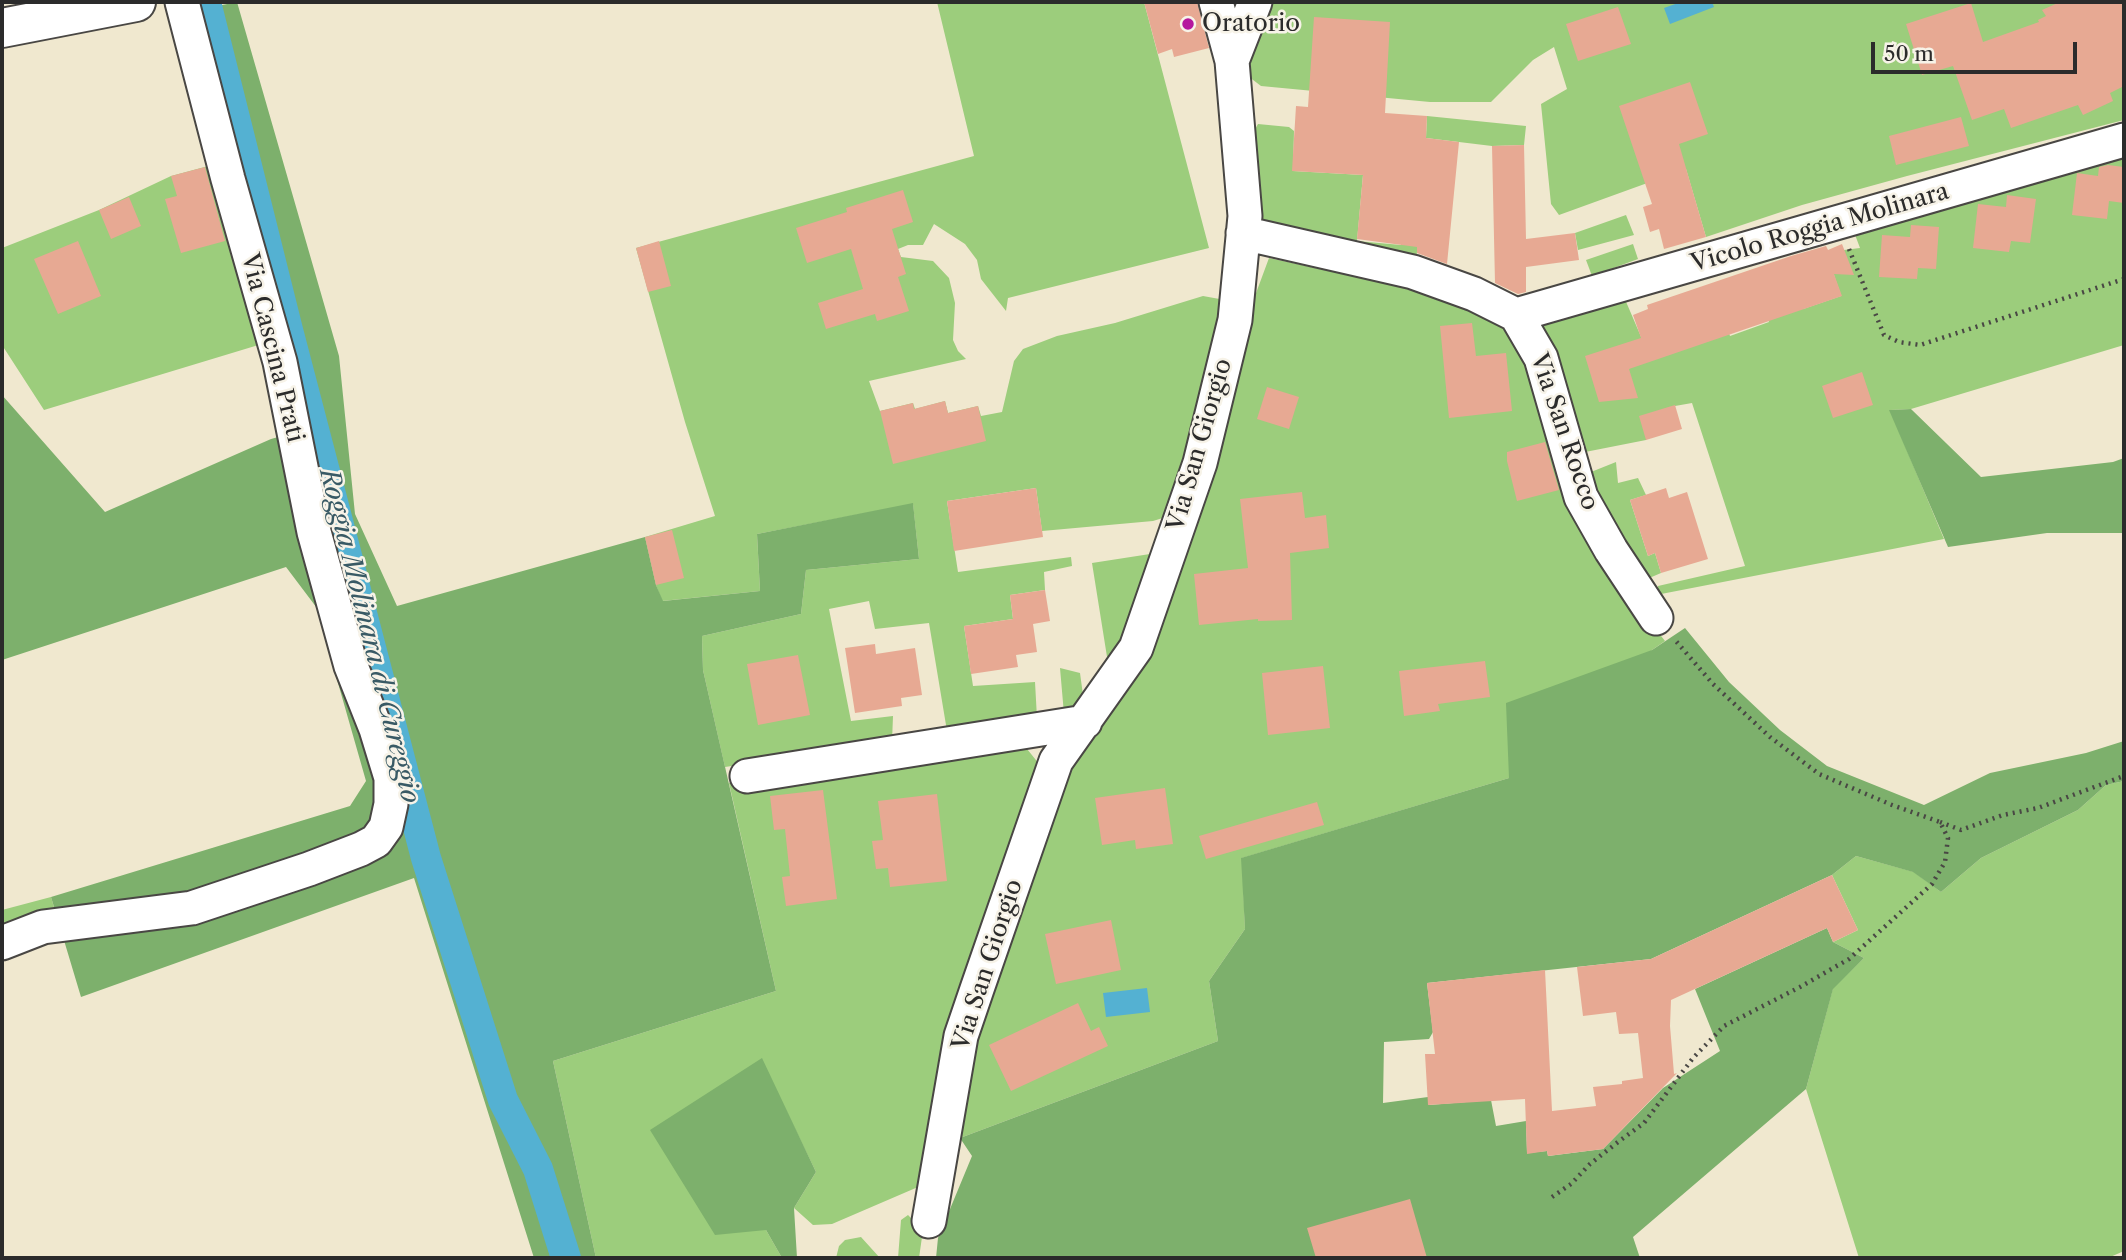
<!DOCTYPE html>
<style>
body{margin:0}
#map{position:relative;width:2126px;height:1260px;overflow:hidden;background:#f0e8cf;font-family:"Libre Caslon Text",serif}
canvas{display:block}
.frame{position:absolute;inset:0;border:4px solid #2b2b2b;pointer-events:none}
.scale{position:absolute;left:1871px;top:42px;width:206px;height:32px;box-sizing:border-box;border:4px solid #2b2b2b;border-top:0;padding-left:9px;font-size:21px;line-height:24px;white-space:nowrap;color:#2b2b2b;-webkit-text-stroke:5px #f7f3e8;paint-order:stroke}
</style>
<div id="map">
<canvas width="2126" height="1260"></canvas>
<div class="frame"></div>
<div class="scale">50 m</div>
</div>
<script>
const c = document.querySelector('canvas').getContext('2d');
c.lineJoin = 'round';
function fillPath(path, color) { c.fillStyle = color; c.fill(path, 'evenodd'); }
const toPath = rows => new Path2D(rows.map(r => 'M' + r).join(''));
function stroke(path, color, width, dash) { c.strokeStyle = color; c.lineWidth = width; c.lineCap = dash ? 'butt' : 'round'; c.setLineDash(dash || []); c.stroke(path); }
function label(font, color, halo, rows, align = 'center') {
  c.font = font + ' "Libre Caslon Text",serif'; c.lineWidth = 5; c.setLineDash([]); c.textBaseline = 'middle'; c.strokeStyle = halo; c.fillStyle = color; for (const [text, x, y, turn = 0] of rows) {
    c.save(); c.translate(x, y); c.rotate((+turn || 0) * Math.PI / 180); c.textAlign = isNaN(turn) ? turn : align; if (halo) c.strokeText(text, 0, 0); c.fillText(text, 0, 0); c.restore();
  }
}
fillPath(toPath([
 [937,2,1144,2,1209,248,1008,298,1006,311,981,279,977,260,965,244,934,224,923,245,908,245,898,249,901,257,933,261,949,278,955,303,953,340,958,351,966,359,869,381,880,411,913,403,915,409,945,401,948,413,978,406,981,416,1002,412,1014,361,1023,349,1057,336,1115,323,1203,296,1225,300,1196,425,1166,517,1153,521,1042,531,1036,488,947,501,958,572,1071,557,1072,566,1044,572,1045,590,1010,595,1013,619,964,626,973,686,1035,682,1037,718,947,731,929,623,875,629,869,601,829,609,851,721,893,716,892,742,725,767,703,670,702,636,801,614,806,570,919,559,913,504,757,534,760,591,662,601,656,585,645,537,715,516,685,422,636,248,974,156],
 [1264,2,2094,2,2124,41,2124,120,1907,176,1802,205,1706,237,1686,169,1559,215,1551,204,1541,104,1567,89,1554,47,1533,60,1491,102,1430,102,1261,86,1240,70],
 [1427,116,1526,126,1524,145,1492,146,1426,138],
 [1258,124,1289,127,1294,131,1293,171,1363,175,1357,241,1401,245,1405,207,1421,209,1416,262,1308,236,1260,220,1245,147],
 [2124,154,2124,345,1911,409,1890,410,1944,539,1656,595,1658,586,1745,566,1692,403,1675,406,1646,440,1575,454,1535,318,1624,297,1642,339,1721,309,1730,336,1769,322,1760,296,1803,309,1841,296,1832,269,1844,250,1860,248,1854,232],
 [212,165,265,343,44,410,2,345,2,248,99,210,171,176],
 [1626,215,1634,235,1578,250,1575,233],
 [1633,244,1638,259,1592,276,1586,260],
 [1269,258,1408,288,1466,308,1507,327,1658,632,1665,641,1652,650,1509,778,1242,858,1245,929,1209,981,1218,1041,960,1138,970,1036,1065,770,1096,726],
 [1616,462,1618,483,1638,478,1646,495,1630,500,1648,556,1655,553,1661,573,1647,579,1586,474],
 [1150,554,1128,631,1108,663,1092,563],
 [1060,668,1080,673,1083,695,1076,707,1064,714],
 [1023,744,1044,770,918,1187,832,1224,813,1225,794,1208,816,1172,761,1059,766,1230,782,1258,596,1258,553,1061,776,991,729,783],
 [2124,781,2124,1251,2108,1258,1859,1258,1806,1089,1833,988,1864,958,1833,942,1858,930,1832,875,1856,856,1914,872,1941,892,1981,858,2078,810,2106,785],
 [51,897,58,921,2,934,2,910],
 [908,1215,923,1230,919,1258,898,1258,901,1220],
 [861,1237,880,1258,836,1258,839,1246,845,1240]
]), '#9ccd7c');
fillPath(toPath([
 [237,2,339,356,355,514,397,606,645,537,656,585,663,601,760,591,757,534,913,503,919,559,806,570,801,614,702,636,703,670,776,991,553,1061,596,1258,534,1258,414,878,81,997,51,897,350,806,366,781,336,676,332,628,286,567,2,660,2,395,105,512,271,439,307,429,193,11],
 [1911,409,1981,477,2113,462,2124,458,2124,533,2047,533,1948,547,1889,410],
 [1685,628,1729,682,1780,730,1827,766,1924,805,1990,773,2086,753,2124,741,2124,781,2106,785,2078,810,1981,858,1941,892,1913,872,1856,856,1832,875,1651,959,1427,983,1433,1032,1429,1039,1384,1042,1383,1103,1428,1097,1429,1105,1491,1100,1496,1126,1526,1121,1527,1153,1547,1151,1548,1156,1603,1149,1663,1088,1720,1051,1695,989,1827,928,1833,942,1864,958,1833,989,1806,1089,1633,1237,1640,1258,936,1258,938,1238,972,1156,960,1138,1218,1041,1209,981,1245,929,1241,858,1509,778,1506,703,1652,650],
 [762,1058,816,1172,794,1208,797,1258,782,1258,766,1230,715,1235,650,1130]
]), '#7db06c');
fillPath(toPath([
 [1681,2,1712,2,1714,7,1670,24,1664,8],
 [1147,988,1150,1012,1106,1017,1103,993]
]), '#54b1d2');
stroke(toPath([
 [206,2,288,330,426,858,503,1100,538,1169,566,1258]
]), '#54b1d2', 30);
fillPath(toPath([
 [1144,2,1197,2,1209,48,1174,57,1172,49,1158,54],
 [2060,2,2124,2,2124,86,2110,93,2113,101,2083,115,2078,105,2011,128,2004,109,1972,120,1953,66,1922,75,1906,24,1971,3,1983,42,2039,22,2038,20,2046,16,2042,10],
 [1618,7,1631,44,1578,61,1566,24],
 [1314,17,1390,22,1385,113,1427,116,1426,138,1459,142,1447,264,1417,253,1417,247,1357,239,1363,175,1292,171,1296,106,1308,107],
 [1690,82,1708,134,1679,144,1706,237,1664,249,1659,229,1650,232,1643,207,1652,204,1619,106],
 [1961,117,1969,146,1896,165,1889,136],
 [1524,145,1526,239,1575,233,1579,260,1526,267,1526,292,1518,294,1495,283,1492,146],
 [2108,165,2124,167,2124,203,2109,201,2107,219,2072,215,2077,173,2098,176,2099,167],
 [205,167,225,241,181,253,165,199,177,196,171,176],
 [903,190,913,222,892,229,906,274,898,277,909,311,877,321,875,314,826,329,818,303,863,289,851,249,807,263,796,228,847,212,846,208],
 [2007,195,2036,199,2030,243,2011,241,2009,252,1973,248,1978,204,2006,207],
 [129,197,141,226,111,239,99,210],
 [1911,225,1939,227,1936,269,1918,268,1917,279,1879,277,1882,235,1910,237],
 [78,241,101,296,58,314,34,259],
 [659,241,671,286,648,292,636,248],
 [1842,244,1854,275,1834,274,1842,296,1629,369,1638,398,1599,402,1585,356,1641,338,1633,315,1648,309,1647,305,1791,256,1826,246,1828,250],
 [1472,323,1476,356,1506,353,1512,411,1449,418,1440,326],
 [1862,372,1873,405,1833,418,1822,386],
 [1267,387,1299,397,1289,429,1257,419],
 [945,401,948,413,978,406,986,441,893,464,880,411,913,403,914,409],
 [1675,405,1682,429,1646,440,1639,416],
 [1545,442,1559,490,1517,501,1507,461,1507,452],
 [1036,488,1043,537,954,551,947,501],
 [1666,488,1669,498,1687,492,1708,559,1661,573,1655,553,1648,556,1630,500],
 [1302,492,1305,518,1326,515,1329,548,1290,553,1292,620,1258,621,1258,619,1199,625,1194,574,1248,568,1240,499],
 [672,530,684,578,656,585,645,537],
 [1045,590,1050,621,1033,624,1037,652,1016,655,1018,667,971,674,964,626,1013,619,1010,595],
 [875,644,876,654,915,648,922,695,901,698,902,706,855,713,845,648],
 [798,655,810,715,758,725,747,664],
 [1485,661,1490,697,1438,704,1440,711,1404,716,1399,671],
 [1323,666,1330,728,1268,735,1262,673],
 [1165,788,1173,844,1136,849,1135,840,1102,845,1095,798],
 [823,790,837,899,786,906,782,877,790,876,785,829,774,830,770,796],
 [937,794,947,881,890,887,888,868,876,869,872,841,883,840,878,801],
 [1317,802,1324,825,1206,859,1199,836],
 [1832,875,1858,930,1833,942,1827,928,1671,1000,1670,1026,1674,1074,1677,1073,1603,1149,1548,1156,1547,1151,1527,1154,1525,1099,1428,1105,1425,1054,1435,1054,1427,983,1545,970,1552,1111,1596,1106,1593,1087,1622,1084,1622,1081,1643,1078,1638,1033,1619,1034,1616,1012,1583,1016,1577,967,1651,959],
 [1111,920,1121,970,1056,984,1045,934],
 [1078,1003,1091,1031,1099,1027,1108,1046,1011,1091,989,1045],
 [1410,1199,1427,1258,1316,1258,1307,1228]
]), '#e7a993');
const minor = toPath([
 [1232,61,1255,2],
 [1243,233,1413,272,1474,294,1516,315,1541,358,1581,497,1611,550,1656,618],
 [1516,315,2124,140],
 [747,776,1085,722],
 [2,943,43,927,192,908,309,869,361,849,376,841,386,827,391,804,391,778,376,729,351,666,314,532,280,362,228,179,182,2],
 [929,1221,961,1036,977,989,1056,761,1136,648,1200,463,1235,320,1245,216,1232,61,1216,2]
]);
const major = toPath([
 [2,28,136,2]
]);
stroke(minor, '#494744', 37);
stroke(major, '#494744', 42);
stroke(toPath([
 [1849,249,1884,335,1899,342,1920,345,2124,279],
 [1940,822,1961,830,2003,815,2038,808,2124,776],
 [1552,1197,1571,1184,1590,1164,1618,1142,1644,1123,1693,1058,1724,1026,1800,987,1849,959,1932,884,1945,862,1948,838,1940,822,1892,805,1819,774,1770,737,1713,684,1675,640]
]), '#494744', 4.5, [2, 5]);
stroke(minor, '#fff', 33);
stroke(major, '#fff', 38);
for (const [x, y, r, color] of [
 [1188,24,7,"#b5179e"]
]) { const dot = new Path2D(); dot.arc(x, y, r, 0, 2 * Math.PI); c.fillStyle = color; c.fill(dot); stroke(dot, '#f7f3e8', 2.5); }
label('24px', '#2b2b2b', '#f7f3e8', [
 ["Oratorio",1202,24]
], 'left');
label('24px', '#2b2b2b', '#f7f3e8', [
 ["Vicolo Roggia Molinara",1820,228,-16],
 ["Via Cascina Prati",272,348,76],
 ["Via San Rocco",1564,432,71],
 ["Via San Giorgio",1200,445,-74],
 ["Via San Giorgio",988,965,-72]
]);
label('italic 26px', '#395a65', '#f7f3e8', [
 ["Roggia Molinara di Cureggio",369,636,76]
]);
</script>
